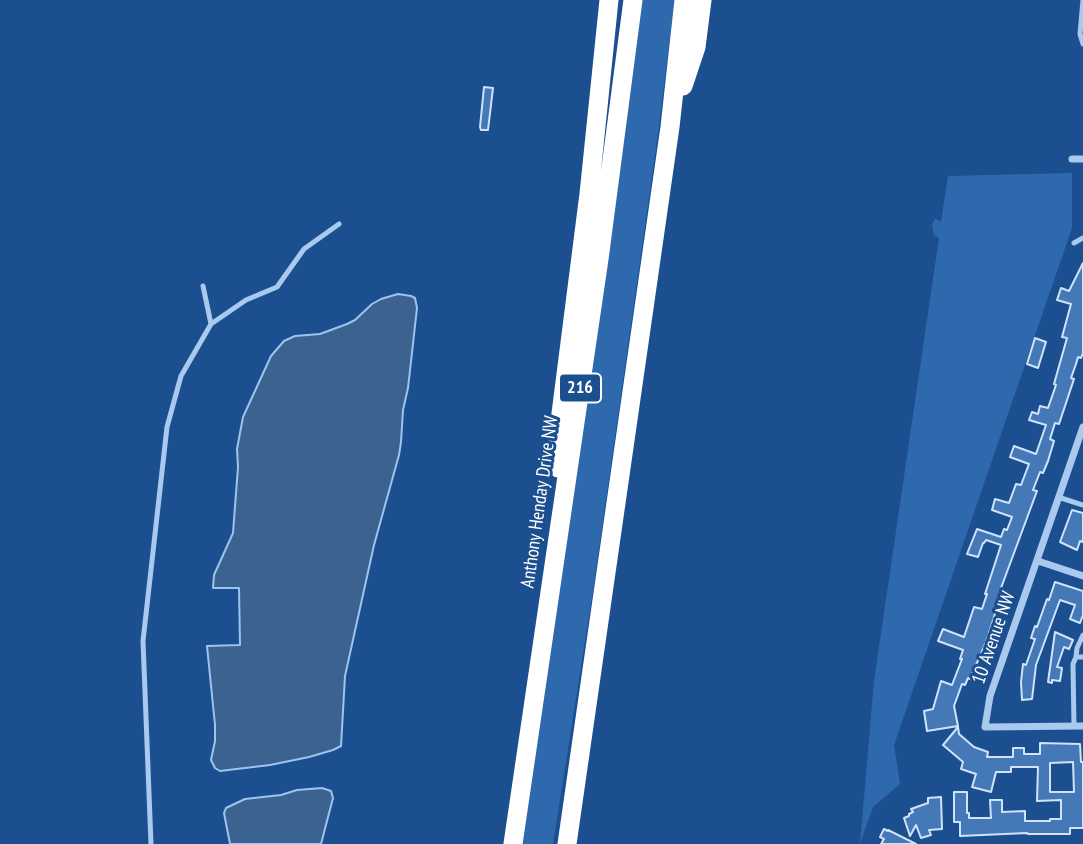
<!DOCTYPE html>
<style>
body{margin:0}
canvas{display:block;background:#1b4f8f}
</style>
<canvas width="1083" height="844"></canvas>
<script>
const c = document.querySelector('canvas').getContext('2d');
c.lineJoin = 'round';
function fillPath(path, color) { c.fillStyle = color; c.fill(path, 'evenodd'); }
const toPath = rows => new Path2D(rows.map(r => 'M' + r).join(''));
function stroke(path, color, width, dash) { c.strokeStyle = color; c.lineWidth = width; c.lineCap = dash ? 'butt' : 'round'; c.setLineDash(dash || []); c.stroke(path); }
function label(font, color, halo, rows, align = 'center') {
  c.font = font + ' "PT Sans Narrow",sans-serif'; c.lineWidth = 6; c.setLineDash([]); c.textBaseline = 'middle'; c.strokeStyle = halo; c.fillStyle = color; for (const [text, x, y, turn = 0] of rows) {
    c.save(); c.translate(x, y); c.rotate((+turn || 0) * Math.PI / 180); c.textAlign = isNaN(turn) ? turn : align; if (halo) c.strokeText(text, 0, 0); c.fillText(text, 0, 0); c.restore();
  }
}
fillPath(toPath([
 [639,0,675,0,655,156,593,591,553,844,522,844],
 [1072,173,1072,228,894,745,900,784,873,807,860,844,874,681,939,238,934,235,932,225,935,218,941,222,948,176]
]), '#2e69ad');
const water = toPath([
 [398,294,411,296,415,298,417,308,408,388,403,410,401,442,399,455,374,545,345,676,341,746,333,750,309,757,270,765,220,771,215,768,211,760,215,741,215,725,207,646,240,645,239,588,213,588,214,575,233,533,238,467,237,449,243,417,271,356,284,341,295,336,320,334,347,324,355,320,372,304,381,299,398,294],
 [322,788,331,791,333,798,321,844,230,844,224,813,226,808,245,799,281,795,297,790,322,788]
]);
fillPath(water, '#3c6290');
stroke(water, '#9cc4f0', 2);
const building = toPath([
 [484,87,493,88,488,130,481,130,480,127,484,87],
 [1083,263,1083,353,1081,358,1078,357,1076,364,1071,378,1074,379,1059,424,1055,423,1050,439,1054,441,1048,461,1043,473,1040,472,1033,490,1037,491,1001,588,1003,589,986,642,970,679,968,678,965,685,962,684,954,706,958,726,927,731,924,711,933,709,941,681,952,685,962,659,960,659,963,650,938,641,943,629,964,637,974,607,982,609,987,594,985,594,1001,545,986,540,984,543,983,543,978,557,967,554,977,529,1001,537,1004,529,1007,530,1012,517,992,510,995,499,1009,503,1016,484,1021,485,1029,464,1010,457,1014,446,1036,454,1046,425,1029,420,1032,412,1038,414,1040,406,1048,408,1056,385,1054,384,1067,338,1062,337,1071,304,1057,300,1061,288,1069,291,1083,263],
 [1035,338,1046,342,1038,368,1027,364,1035,338],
 [1072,510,1083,513,1083,542,1080,541,1077,550,1060,542,1072,510],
 [1055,582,1083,591,1083,615,1080,623,1070,619,1075,605,1060,600,1036,665,1032,699,1022,700,1021,682,1023,664,1026,665,1035,639,1031,638,1035,626,1037,627,1047,599,1049,600,1055,582],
 [1055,632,1073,640,1069,649,1064,647,1057,667,1062,668,1060,681,1052,680,1052,683,1048,682,1055,632],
 [958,727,959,734,974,747,988,752,987,757,1013,757,1013,748,1024,748,1024,754,1040,754,1040,743,1080,744,1081,762,1083,762,1083,828,1070,828,1070,834,1028,834,1027,833,960,836,960,822,954,822,954,792,967,792,967,813,969,813,969,818,991,818,990,800,1002,800,1002,812,1025,811,1025,821,1050,821,1050,819,1061,819,1061,800,1037,801,1038,767,1011,767,1011,772,996,772,991,792,972,787,976,774,961,769,963,762,943,745,958,727],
 [1073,762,1074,792,1050,792,1050,763,1073,762],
 [941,797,942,829,929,830,931,835,921,838,916,825,910,836,904,818,909,816,909,814,913,812,911,809,928,803,928,798,941,797],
 [884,829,888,831,888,830,916,844,881,844,884,839,880,837,884,829]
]);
fillPath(building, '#4478b7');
stroke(building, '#cfe3fa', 2);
stroke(toPath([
 [1083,0,1080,34,1083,44],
 [1074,243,1083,238],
 [203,286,211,324],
 [1058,497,1083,505],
 [1076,657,1077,648,1083,635],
 [1074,726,1073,664,1076,657,1083,657],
 [151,844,143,641,167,427,181,376,211,324,246,300,277,287,304,249,339,224]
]), '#a9c9ee', 5);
stroke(toPath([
 [1072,159,1083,159],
 [1083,427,990,696,985,727,1083,726],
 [1038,561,1083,576]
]), '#a9c9ee', 7);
stroke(toPath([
 [683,86,696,47,702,0],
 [558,468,558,437,589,194,609,0],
 [513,844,599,259,633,0],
 [567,844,670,127,684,0]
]), '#fff', 19);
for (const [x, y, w] of [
 [580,388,42]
]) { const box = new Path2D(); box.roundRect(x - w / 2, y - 14.5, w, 29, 5); c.fillStyle = '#1b4f8f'; c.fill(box); stroke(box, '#fff', 2); }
label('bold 18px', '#fff', null, [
 ["216",580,388]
]);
label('19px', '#fff', '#1b4f8f', [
 ["Anthony Henday Drive NW",540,502,-82],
 ["10 Avenue NW",994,638,-71]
]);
</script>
